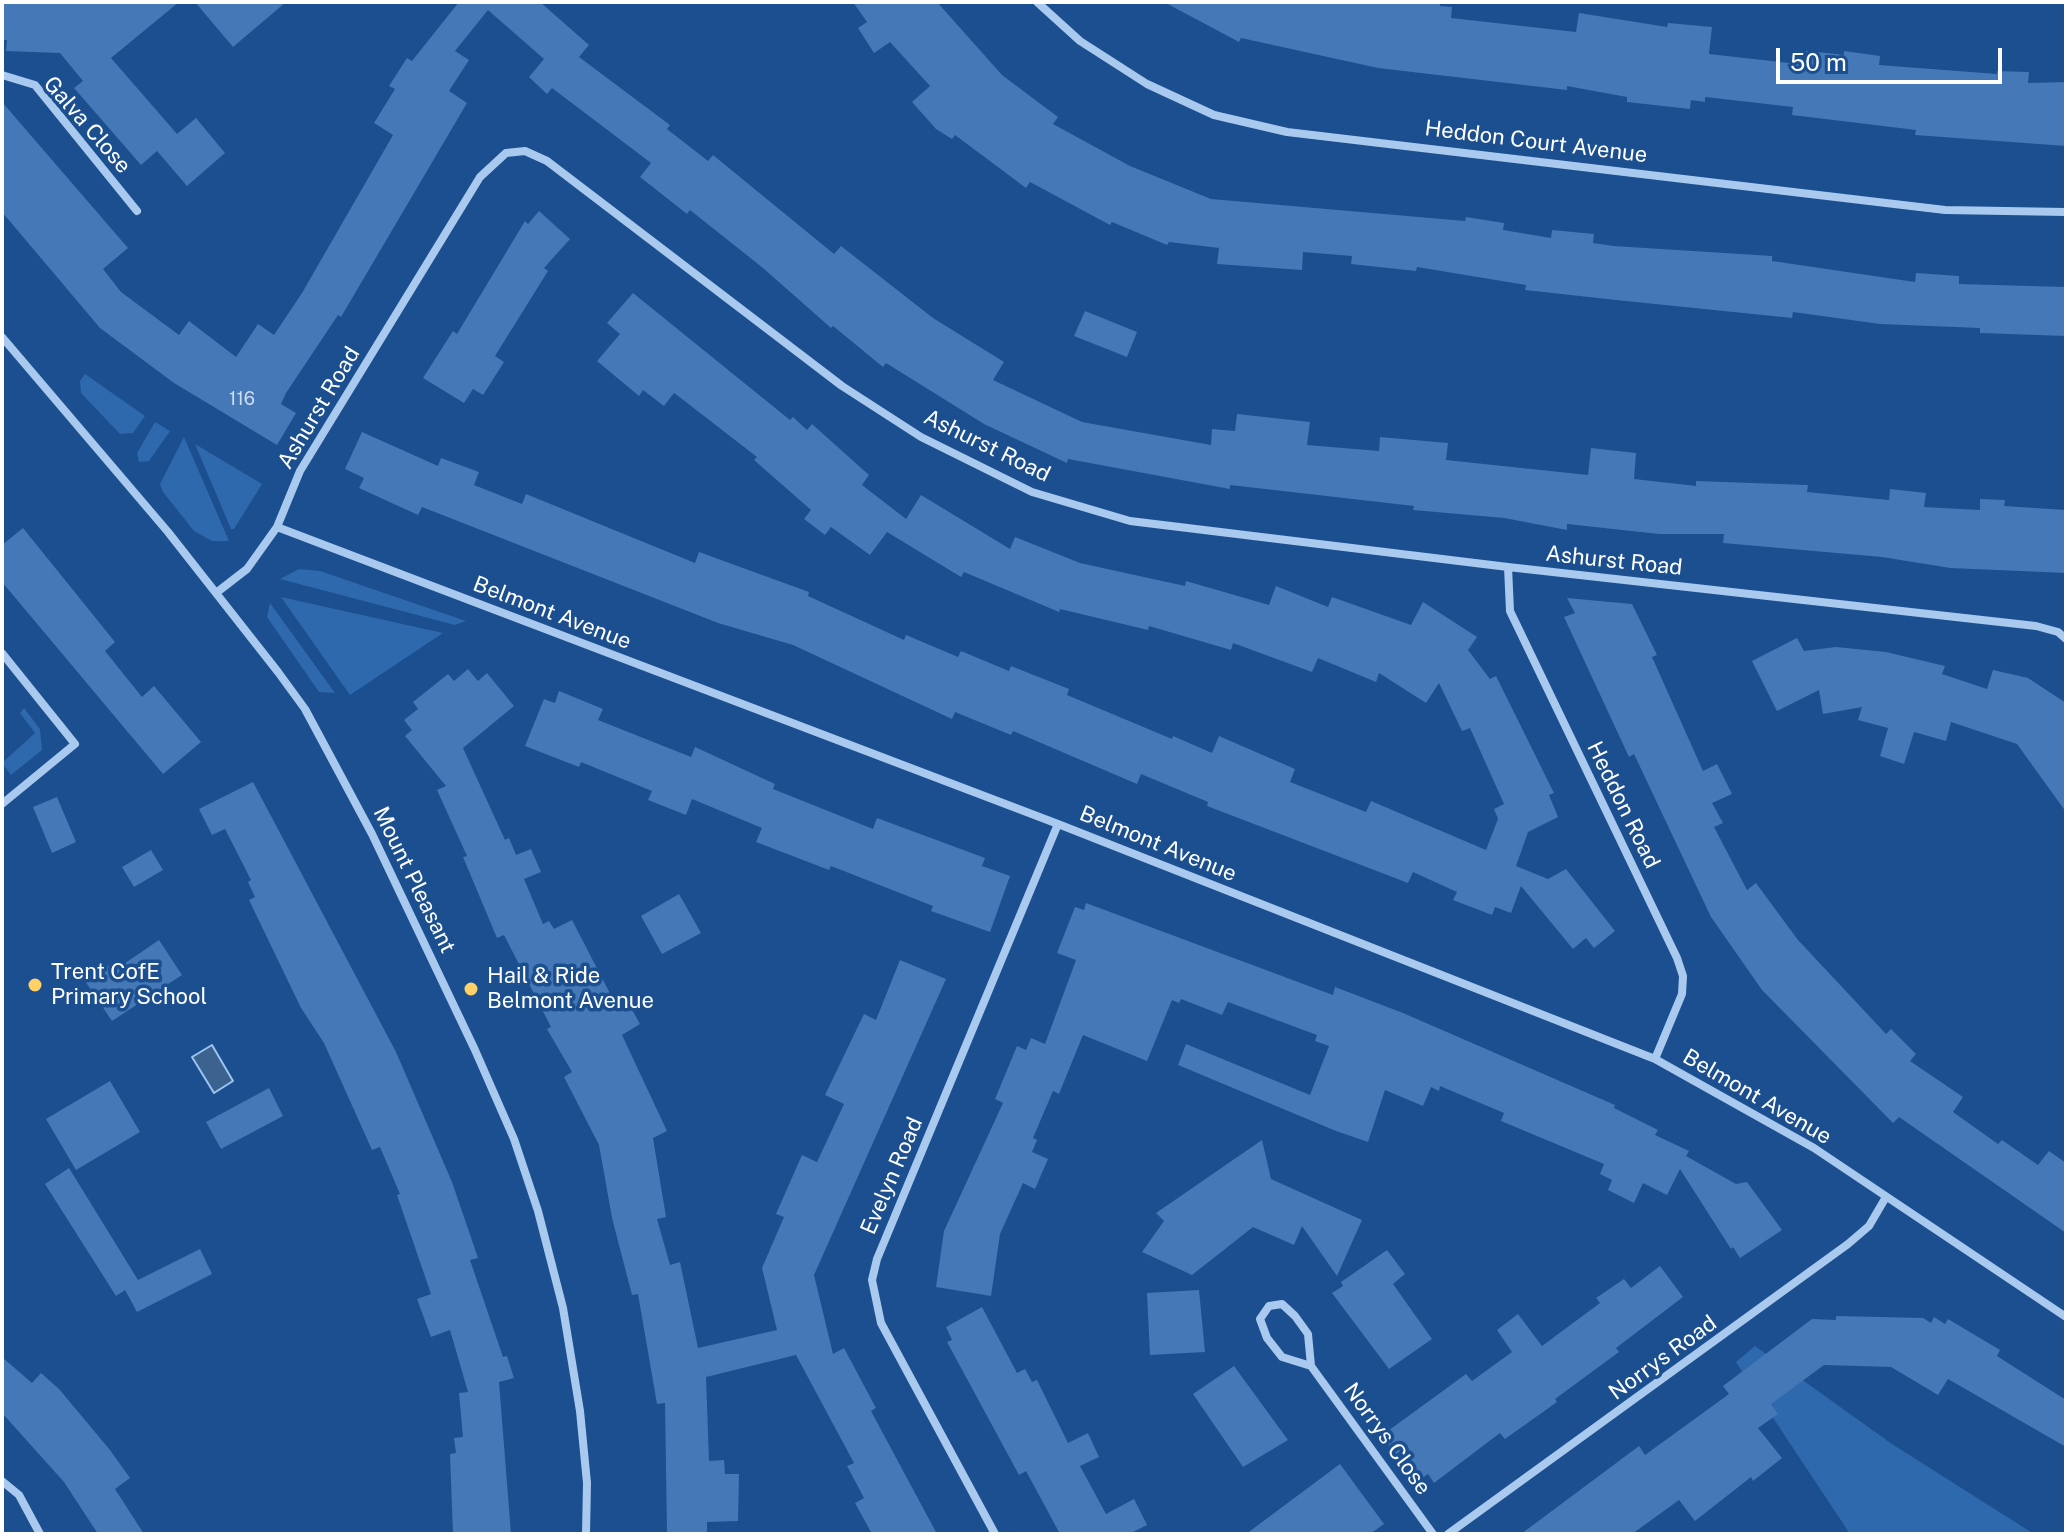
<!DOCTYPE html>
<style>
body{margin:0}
#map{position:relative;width:2068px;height:1536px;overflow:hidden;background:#1b4f8f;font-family:"Public Sans",sans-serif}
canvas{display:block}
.frame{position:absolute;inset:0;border:4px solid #fff;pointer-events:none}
.scale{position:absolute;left:1776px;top:48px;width:226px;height:36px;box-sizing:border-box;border:4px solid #fff;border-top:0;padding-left:10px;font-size:24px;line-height:28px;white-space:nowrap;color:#fff;-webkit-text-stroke:6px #1b4f8f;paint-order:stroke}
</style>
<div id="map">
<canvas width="2068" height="1536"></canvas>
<div class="frame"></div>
<div class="scale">50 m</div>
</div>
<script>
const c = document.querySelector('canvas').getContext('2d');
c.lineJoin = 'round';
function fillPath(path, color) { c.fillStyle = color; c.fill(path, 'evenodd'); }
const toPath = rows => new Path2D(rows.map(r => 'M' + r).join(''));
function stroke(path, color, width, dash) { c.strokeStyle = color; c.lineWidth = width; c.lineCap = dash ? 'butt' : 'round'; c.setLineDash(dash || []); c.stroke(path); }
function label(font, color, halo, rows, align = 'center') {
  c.font = font + ' "Public Sans",sans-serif'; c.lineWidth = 7; c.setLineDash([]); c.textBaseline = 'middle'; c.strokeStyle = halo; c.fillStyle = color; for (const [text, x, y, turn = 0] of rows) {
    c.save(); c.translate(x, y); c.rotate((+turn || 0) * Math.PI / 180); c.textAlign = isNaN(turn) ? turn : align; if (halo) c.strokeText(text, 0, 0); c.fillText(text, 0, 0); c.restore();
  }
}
fillPath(toPath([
 [85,374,145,416,133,433,120,434,81,393,80,381],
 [155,422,170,431,149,461,139,462,137,453],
 [184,437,229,541,212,541,194,531,163,492,160,484],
 [195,444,262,484,234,529,231,529],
 [299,569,320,571,466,621,455,625,280,579],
 [281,597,443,633,350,695],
 [270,603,335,693,319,692,267,617],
 [24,708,40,729,42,750,11,775,2,763,35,733,20,713],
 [1755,1346,1892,1444,2034,1534,1850,1534,1736,1362]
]), '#2e69ad');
const water = toPath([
 [212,1045,233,1081,214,1093,192,1057,212,1045]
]);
fillPath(water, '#3c6290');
stroke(water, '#9cc4f0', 2);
fillPath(toPath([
 [179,2,111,58,177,134,196,118,225,153,187,186,157,151,141,165,74,88,83,81,60,53,6,51,7,40,2,40,2,3],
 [195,2,286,2,233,47],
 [459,2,540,2,589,45,579,57,670,125,667,129,708,161,713,155,834,254,841,246,933,318,1004,362,993,380,1082,422,1211,445,1212,429,1235,431,1237,414,1310,422,1307,445,1379,451,1380,437,1448,443,1446,460,1588,475,1591,448,1636,453,1634,479,1696,486,1696,481,1808,485,1807,492,1889,500,1890,489,1926,493,1924,507,1980,510,1980,499,2005,500,2004,506,2066,510,2066,573,1950,568,1882,557,1723,543,1724,534,1659,534,1567,524,1567,530,1504,518,1413,510,1414,506,1230,485,1230,489,1068,459,1067,463,984,424,886,363,883,367,833,326,831,328,763,268,690,210,687,214,640,177,651,163,552,88,547,94,529,77,544,59,488,10,455,51,469,60,449,91,467,103,341,317,338,315,286,393,281,404,296,413,277,445,174,383,100,328,2,212,2,102,128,248,103,269,121,292,179,335,189,321,236,357,258,324,274,335,302,293,393,135,374,123,395,89,389,86,407,58,412,61],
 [853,2,937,2,1002,75,1058,117,1053,124,1130,166,1211,199,1465,221,1466,217,1504,223,1503,230,1551,238,1552,230,1594,234,1593,243,1614,246,1772,256,1772,261,1915,282,1916,273,1959,276,1959,284,2066,287,2066,336,1980,333,1980,328,1880,324,1793,312,1792,318,1616,300,1525,290,1526,285,1417,267,1416,271,1351,264,1352,256,1303,252,1302,270,1217,264,1219,248,1169,242,1167,245,1112,222,1110,225,1030,182,1026,188,955,135,952,139,936,129,912,102,930,86,890,42,874,53,858,28,867,22],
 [1164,2,1440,2,1440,6,1452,7,1451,18,1576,32,1579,13,1667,27,1668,23,1712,27,1709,54,1798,64,1799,50,1844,55,1844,51,1880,56,1879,65,1997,74,1997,71,2029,72,2028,83,2066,82,2066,146,1915,135,1916,130,1792,115,1793,107,1705,97,1705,102,1691,100,1690,109,1627,102,1627,97,1567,86,1567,90,1378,68,1241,38,1239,42],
 [539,211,570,239,544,268,548,271,495,356,504,362,483,395,473,389,464,403,423,378,453,331,457,334,525,221,528,224],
 [633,293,790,420,793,417,807,430,812,424,869,475,862,485,906,519,921,495,1010,549,1015,537,1080,563,1185,586,1186,581,1269,605,1276,586,1328,607,1332,597,1411,625,1423,602,1477,637,1468,650,1490,679,1496,676,1554,793,1549,795,1558,817,1528,832,1516,866,1548,879,1566,869,1615,931,1594,948,1586,938,1573,949,1521,886,1511,913,1495,907,1492,915,1453,900,1457,892,1413,872,1408,883,1207,806,1208,802,1141,774,1137,784,1013,731,1011,735,955,712,952,719,793,645,718,623,422,507,418,515,359,488,364,478,345,469,362,432,438,466,441,458,479,472,474,485,522,504,526,494,695,563,699,552,809,592,808,596,904,640,906,635,958,657,961,651,1009,671,1011,666,1069,689,1067,695,1172,739,1173,736,1212,753,1219,736,1295,769,1290,782,1366,812,1371,801,1486,850,1498,819,1494,809,1504,804,1470,728,1462,731,1439,683,1426,703,1379,673,1376,682,1318,658,1312,672,1233,643,1231,650,1149,626,1148,630,1060,609,1059,612,964,572,961,577,887,532,870,555,831,527,825,535,804,519,811,510,754,460,757,457,682,399,674,393,664,406,643,390,639,396,597,361,620,334,607,323],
 [1085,311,1137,332,1127,357,1074,336],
 [23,528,115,642,105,651,142,697,154,686,201,742,163,774,2,582,2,545],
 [1567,598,1632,604,1657,655,1652,657,1703,771,1717,764,1732,794,1712,803,1723,823,1714,827,1747,890,1756,883,1798,940,1886,1034,1891,1029,1916,1054,1910,1061,1963,1097,1953,1112,1998,1144,2002,1140,2038,1165,2049,1151,2066,1163,2066,1233,1899,1117,1893,1123,1762,990,1711,917,1634,754,1629,757,1564,617,1575,613],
 [1797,638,1804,651,1836,647,1886,652,1945,666,1942,674,1987,689,1993,670,2028,678,2066,703,2066,812,2017,744,1951,722,1946,741,1914,732,1904,764,1880,756,1888,728,1858,720,1862,707,1823,714,1819,690,1777,711,1752,661],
 [468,669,478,681,487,673,514,706,463,748,505,840,509,838,516,855,531,849,541,872,524,879,543,924,549,921,554,929,572,920,616,1005,626,999,640,1024,622,1035,667,1131,653,1138,666,1217,657,1219,670,1265,680,1262,698,1348,777,1330,762,1268,784,1217,776,1214,802,1155,817,1162,844,1104,825,1095,864,1014,876,1020,900,960,946,979,814,1275,833,1354,844,1348,876,1408,871,1411,937,1534,872,1534,855,1503,864,1498,847,1466,854,1463,796,1355,706,1377,709,1461,724,1460,725,1474,739,1474,738,1521,707,1522,707,1534,667,1534,665,1403,657,1404,638,1294,632,1295,612,1218,599,1145,564,1077,572,1072,547,1029,551,1027,504,935,497,938,463,857,467,856,437,790,446,786,405,736,412,730,404,720,418,709,413,702,448,674,454,681],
 [559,691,603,709,598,720,691,757,695,747,775,784,773,789,873,829,877,818,985,858,982,866,1010,876,990,932,931,911,933,906,831,866,829,870,756,842,762,828,692,799,686,815,648,800,652,791,581,762,579,767,525,746,544,699,555,703],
 [253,782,396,1052,452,1182,478,1258,470,1260,503,1357,507,1356,514,1378,499,1382,511,1534,453,1534,450,1454,456,1453,454,1438,463,1437,459,1393,468,1392,450,1330,431,1337,417,1299,431,1294,397,1195,400,1194,380,1147,372,1150,324,1043,301,1008,249,900,255,897,248,882,251,880,225,829,212,835,199,809],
 [57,797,76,842,52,853,33,807],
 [151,850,163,870,134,887,122,867],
 [679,894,701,933,662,954,641,916],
 [1086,903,1333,995,1335,987,1403,1013,1615,1105,1614,1108,1658,1130,1655,1135,1689,1151,1686,1156,1736,1184,1747,1182,1782,1230,1740,1258,1733,1247,1731,1249,1680,1169,1667,1195,1643,1183,1634,1203,1608,1190,1612,1180,1600,1174,1604,1164,1501,1121,1504,1113,1440,1086,1439,1091,1431,1087,1423,1106,1385,1090,1368,1142,1336,1131,1178,1065,1186,1044,1310,1095,1329,1046,1315,1041,1317,1035,1228,1002,1222,1015,1181,999,1179,1003,1172,1000,1147,1061,1083,1035,1059,1094,1053,1091,1033,1138,1037,1140,1032,1152,1048,1159,1035,1189,1023,1183,1000,1234,991,1296,936,1287,944,1231,1003,1103,995,1099,1017,1046,1026,1050,1031,1038,1045,1044,1076,960,1057,953,1075,907,1084,910],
 [159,940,182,975,112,1021,85,981,111,964,115,970],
 [110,1081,140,1132,76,1170,46,1119],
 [269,1088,283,1116,221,1149,206,1122],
 [1262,1140,1271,1179,1362,1220,1337,1276,1302,1226,1294,1245,1253,1227,1192,1275,1142,1252,1164,1221,1156,1213],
 [69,1168,138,1280,200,1249,212,1274,137,1312,125,1290,116,1296,45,1184],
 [1387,1250,1405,1274,1393,1284,1432,1339,1389,1369,1332,1293,1343,1286,1341,1282],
 [1660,1266,1683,1297,1616,1348,1619,1352,1555,1399,1557,1402,1505,1439,1500,1433,1434,1483,1428,1474,1417,1482,1381,1436,1466,1374,1472,1381,1512,1352,1497,1330,1518,1314,1542,1346,1600,1303,1596,1298,1624,1279,1631,1288],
 [1199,1290,1205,1352,1150,1355,1147,1293],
 [982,1307,1017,1373,1025,1369,1032,1382,1037,1380,1068,1443,1088,1433,1099,1457,1080,1466,1106,1514,1134,1499,1147,1525,1129,1534,1060,1534,1026,1471,1019,1475,947,1342,952,1340,946,1327],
 [1836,1316,1923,1318,1931,1323,1934,1317,1945,1324,1948,1319,2000,1350,1997,1356,2066,1400,2066,1447,1948,1379,1938,1395,1891,1367,1824,1365,1771,1404,1778,1414,1758,1428,1782,1458,1753,1481,1751,1477,1695,1521,1679,1500,1632,1534,1521,1534,1639,1446,1645,1455,1729,1394,1723,1386,1812,1319,1836,1320],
 [2,1357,32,1383,41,1373,59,1389,110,1450,130,1478,115,1489,144,1534,98,1534,64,1482,2,1413],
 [1234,1366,1288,1440,1243,1467,1193,1394],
 [1340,1464,1384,1524,1370,1534,1246,1534]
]), '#4478b7');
stroke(toPath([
 [1037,2,1080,41,1147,84,1214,115,1287,132,1945,210,2066,212],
 [2,75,35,85,137,211],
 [2,337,168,532,278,672,305,709,372,834,475,1050,514,1139,538,1211,563,1308,580,1411,587,1483,586,1534],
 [277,527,300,471,480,177,506,153,525,151,547,161,842,386,921,437,1032,492,1130,521,1508,567,2036,626,2058,632,2066,639],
 [1508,567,1510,611,1677,958,1683,976,1682,994,1655,1059],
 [216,593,247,569,277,527,1058,824,1655,1059,1814,1148,2066,1317],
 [2,653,75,744,2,804],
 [1311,1366,1282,1357,1267,1338,1260,1319,1269,1306,1282,1304,1295,1316,1308,1334,1311,1366,1433,1534],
 [2,1481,19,1495,40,1534],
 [995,1534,881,1323,872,1280,877,1259,1058,824],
 [1448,1534,1848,1244,1869,1226,1886,1197]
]), '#a9c9ee', 8);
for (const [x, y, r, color] of [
 [35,985,8,"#ffd166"],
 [471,989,8,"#ffd166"]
]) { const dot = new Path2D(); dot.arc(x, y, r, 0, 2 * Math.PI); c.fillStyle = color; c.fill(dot); stroke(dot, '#1b4f8f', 3); }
label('18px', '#d0dded', null, [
 ["116",242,399]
]);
label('22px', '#fff', '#1b4f8f', [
 ["Galva Close",87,125,49],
 ["Heddon Court Avenue",1536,142,7],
 ["Ashurst Road",319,408,-59],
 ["Ashurst Road",987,446,26],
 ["Ashurst Road",1614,561,6],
 ["Belmont Avenue",552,613,21],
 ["Heddon Road",1623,805,64],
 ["Belmont Avenue",1158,844,22],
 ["Mount Pleasant",414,880,64],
 ["Belmont Avenue",1757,1097,30],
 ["Evelyn Road",892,1176,-67],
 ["Norrys Road",1663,1358,-36],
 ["Norrys Close",1387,1439,54]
]);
label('22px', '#fff', '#1b4f8f', [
 ["Trent CofE",51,972],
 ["Primary School",51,997],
 ["Hail & Ride",487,976],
 ["Belmont Avenue",487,1001]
], 'left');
</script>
